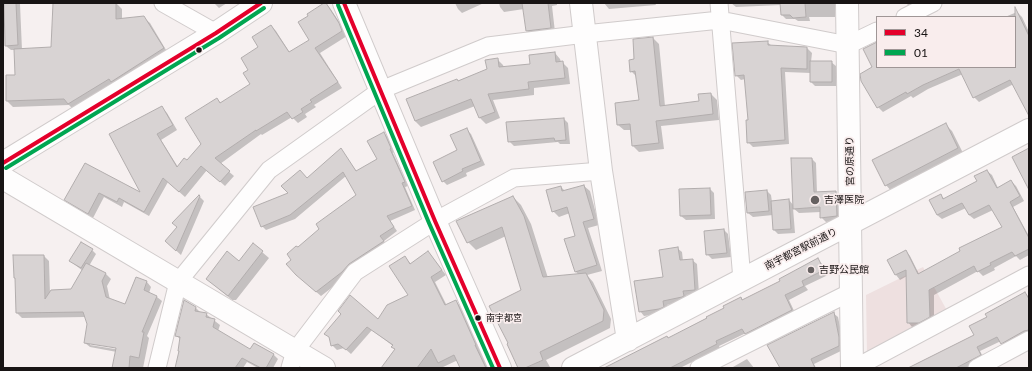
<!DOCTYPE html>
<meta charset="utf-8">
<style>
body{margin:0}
#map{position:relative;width:1032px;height:371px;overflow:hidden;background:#f6f0f0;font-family:Lato,sans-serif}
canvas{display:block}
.frame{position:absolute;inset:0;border:4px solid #181414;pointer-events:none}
.legend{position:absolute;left:876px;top:16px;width:140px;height:52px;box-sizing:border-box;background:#f9eded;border:1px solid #9f9696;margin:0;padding:5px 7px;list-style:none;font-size:12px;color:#181414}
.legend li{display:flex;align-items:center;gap:8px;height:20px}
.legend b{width:20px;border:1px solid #9f9696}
</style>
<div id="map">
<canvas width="1032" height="371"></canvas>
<div class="frame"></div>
<ul class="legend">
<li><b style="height:5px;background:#e4002b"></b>34</li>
<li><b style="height:5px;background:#00a651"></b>01</li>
</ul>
</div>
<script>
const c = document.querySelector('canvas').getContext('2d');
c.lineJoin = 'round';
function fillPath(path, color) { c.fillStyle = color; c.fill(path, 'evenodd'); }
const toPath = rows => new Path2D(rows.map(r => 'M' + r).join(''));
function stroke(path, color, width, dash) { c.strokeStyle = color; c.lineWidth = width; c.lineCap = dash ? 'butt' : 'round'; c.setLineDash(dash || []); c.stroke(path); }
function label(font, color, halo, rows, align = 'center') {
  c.font = font + ' Lato,"Noto Sans JP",sans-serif'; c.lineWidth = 3.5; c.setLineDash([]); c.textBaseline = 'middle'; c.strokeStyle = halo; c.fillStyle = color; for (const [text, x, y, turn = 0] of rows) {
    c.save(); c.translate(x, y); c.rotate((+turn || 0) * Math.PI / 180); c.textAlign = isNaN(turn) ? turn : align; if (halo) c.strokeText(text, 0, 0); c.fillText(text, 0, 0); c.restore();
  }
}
fillPath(toPath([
 [923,267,950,316,867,355,866,295]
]), '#eee0e0');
fillPath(toPath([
 [5,3,19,3,20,4,22,50,52,48,87,3,116,3,122,9,122,19,143,17,150,23,169,55,74,110,69,105,13,107,7,101,16,76,15,50,11,50,6,46],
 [214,3,227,3,219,8],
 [325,3,330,8,344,29,347,36,320,53,342,88,314,105,316,107,305,114,307,117,298,123,292,117,262,135,261,134,220,164,234,176,225,186,207,170,185,197,168,182,149,216,124,202,122,207,104,197,93,218,71,205,66,200,85,165,143,194,162,108,167,113,177,130,161,140,178,167,187,162,202,145,217,99,221,103,251,84,250,70,259,47,271,26,276,31,290,53,311,40],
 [455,3,484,3,462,13,458,9],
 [499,3,557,3,557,5,552,6,555,32,531,35,527,31,524,9,504,12,500,7],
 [604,3,655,3,656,5,609,9],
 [731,3,835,3,835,17,809,17,810,21,798,21,795,19,786,19,782,15,781,5,736,7],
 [906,3,927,3,913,10],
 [1017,12,1022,17,1029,32,1029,76,979,102,974,97,963,74,928,89,913,98,911,96,883,112,878,107,873,67,877,43,877,67,1015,67,1015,17,1005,17],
 [653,38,659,44,665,106,700,102,711,94,717,100,719,120,661,126,664,149,639,152,633,146,631,130,624,130,618,125,640,101,637,77,631,71,636,60],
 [767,42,772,46,807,48,812,53,811,62,831,62,836,66,836,86,815,86,811,82,811,73,785,72,789,144,753,147,748,142,749,121,745,79,741,80,736,75],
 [555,53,560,59,561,62,562,62,568,68,570,84,534,88,534,95,493,100,500,118,486,124,480,118,475,106,421,127,415,121,407,99,488,70,497,59,503,65,504,68,531,65],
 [564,119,568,123,570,144,560,144,558,142,514,146,509,141],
 [945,124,952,131,964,155,892,192,886,185],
 [466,129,471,134,485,165,466,173,467,176,447,185,443,181,458,151],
 [384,133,388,137,394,152,393,153,408,186,405,187,415,210,390,221,397,231,384,241,387,245,321,296,301,279,293,260,298,249,358,195,346,176,295,219,266,230,262,226,289,194,341,150,357,172,378,159],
 [812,159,816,163,817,193,835,192,840,196,841,220,826,222,821,217,821,212,799,213,793,208,795,233,778,234,774,230,773,215,753,217,748,213,767,191,771,195,772,202,789,200,794,206],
 [987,171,992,175,998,188,1011,181,1016,186,1024,201,1013,207,1029,236,1029,255,1020,260,1016,256,994,268,995,270,983,276,978,271,934,295,934,321,924,327,912,327,908,322,907,276,900,280,896,275,889,260,906,251,910,256,919,274,1003,228,993,210,974,219,969,215,966,208,942,219,937,215,941,196,945,199,978,182],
 [584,186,590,191,599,225,588,228,602,271,587,275,593,282,611,319,610,328,546,360,550,367,549,368,519,368,522,291,506,236,476,250,468,242,513,197,521,205,531,224,548,278,579,275,576,272,576,237,570,213,559,217,553,211,561,187,565,191],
 [710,189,714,193,715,219,686,220,681,216],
 [199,196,204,201,181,255,170,245,178,227],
 [724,230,728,234,731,257,712,259,707,254],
 [677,248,682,252,683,261,692,260,697,264,699,294,686,295,688,301,686,301,667,305,668,311,664,313,644,316,640,311,664,278],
 [92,250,96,254,89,266,106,274,111,279,107,286,110,300,125,306,147,282,151,287,149,293,157,297,162,301,147,336,149,338,143,368,113,368,117,352,90,347,85,343,88,324,86,317,22,318,17,313,44,256,49,261,50,294,72,290,83,271,70,261],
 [90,343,121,348,121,350,90,345],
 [262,252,269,258,236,300,232,300,207,279],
 [428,252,446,275,435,282,447,306,456,301,460,306,488,368,462,368,458,360,441,368,383,368,396,350,393,347,393,346,372,330,351,354,344,348,337,350,332,345,378,321,409,296,405,257,411,264],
 [818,260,822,264,828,275,805,286,808,290,789,300,796,315,750,338,746,333,719,346,720,348,680,368,606,368,668,339,725,308,741,298,743,300,782,281],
 [1025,293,1029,297,1029,334,1006,348,1001,341,980,351,984,359,968,368,911,368,975,335,989,318],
 [195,307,201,313,206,314,220,325,218,331,251,351,273,354,278,359,273,368,258,368,247,362,243,368,176,368,180,351,181,340,176,335],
 [833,313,838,317,843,342,843,350,814,364,816,368,781,368],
 [747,359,754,368,733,368,733,367]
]), '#0003');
const building = toPath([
 [4,3,16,3,18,45,5,46,4,3],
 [53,3,116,3,116,19,144,16,164,48,111,82,109,79,68,104,64,99,6,101,6,75,15,75,14,49,51,47,53,3],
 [324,3,326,3,339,23,342,31,315,48,338,82,310,100,312,102,301,109,303,112,292,119,287,112,256,131,256,130,215,158,230,171,220,182,201,166,179,192,163,178,144,212,119,198,117,202,99,193,88,214,64,200,85,163,140,192,109,134,162,106,173,125,157,134,177,167,184,158,187,160,201,144,185,118,217,98,220,103,250,84,243,73,248,70,241,58,258,47,252,37,271,25,289,52,309,40,298,22,308,16,307,14,324,3],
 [522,3,548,3,551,28,526,31,522,3],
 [780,3,805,3,806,17,793,18,790,15,781,15,780,3],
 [1015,7,1029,36,1029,116,1010,80,973,98,959,69,923,85,907,94,906,92,877,108,861,81,860,74,872,67,863,49,877,42,877,67,1015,67,1015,7],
 [653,37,660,106,699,101,698,94,711,93,713,114,656,121,659,143,632,146,630,124,617,125,615,103,639,100,635,71,630,72,629,60,634,59,633,39,653,37],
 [768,41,768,45,807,47,807,69,781,68,785,140,747,143,746,120,748,120,744,75,735,76,732,43,768,41],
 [555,52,556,62,563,61,565,78,528,82,529,89,488,94,495,112,479,118,471,99,415,121,406,99,457,79,458,81,487,69,485,60,498,58,499,67,530,64,529,55,555,52],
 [810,61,832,61,832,82,810,82,810,61],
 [564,118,566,140,555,141,554,138,508,142,506,122,564,118],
 [946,123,958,148,885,186,872,160,946,123],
 [467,128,481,161,462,169,463,171,442,182,433,162,457,150,450,135,467,128],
 [384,132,391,148,390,149,405,182,402,183,412,206,387,216,394,227,380,236,384,241,349,264,342,272,316,292,296,275,286,264,291,260,287,254,296,246,298,247,319,229,316,224,356,195,343,172,290,215,261,227,253,207,288,193,281,186,300,170,307,178,341,148,356,171,377,159,367,141,384,132],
 [1029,148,1029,190,1012,157,1029,148],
 [791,158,812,158,814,192,836,191,837,216,820,218,820,207,793,209,791,158],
 [987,170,997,188,1011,180,1020,196,1010,202,1029,238,1029,249,1015,256,1012,252,990,263,991,265,977,272,974,266,929,290,930,317,919,323,907,323,906,270,895,275,887,260,906,250,918,274,960,251,959,248,1002,227,989,205,969,215,962,203,937,215,929,200,941,194,943,199,977,181,974,176,987,170],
 [584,185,594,219,583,222,597,265,575,272,564,239,575,236,567,207,552,212,546,190,561,186,562,191,584,185],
 [710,188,711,215,680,216,679,189,710,188],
 [767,190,769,211,747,213,745,192,767,190],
 [199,195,200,196,176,251,165,241,177,227,172,223,199,195],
 [513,196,524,216,543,277,586,273,604,310,603,321,540,352,543,360,525,368,518,368,507,344,508,343,489,306,521,290,502,227,467,243,456,221,513,196],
 [789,199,791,229,773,230,771,201,789,199],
 [724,229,727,253,706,255,704,231,724,229],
 [81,242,93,249,81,268,69,261,81,242],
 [253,243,263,251,228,296,206,279,227,251,239,261,253,243],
 [678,247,680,260,693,259,695,290,683,291,684,296,682,297,663,301,664,307,659,309,639,312,634,281,663,277,659,250,678,247],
 [428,251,442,270,431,277,445,305,456,300,476,345,475,345,486,368,460,368,454,355,438,363,431,349,417,368,381,368,395,349,391,347,393,345,367,327,346,350,338,344,331,346,329,337,324,334,341,314,338,311,350,295,378,319,387,305,408,295,389,266,405,256,410,264,428,251],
 [13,255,44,255,45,299,51,290,71,289,86,263,106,273,102,281,106,297,125,304,136,277,147,281,144,290,157,296,142,332,144,332,139,358,130,356,129,368,112,368,116,348,84,343,87,324,83,312,16,313,15,278,14,278,13,255],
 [818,258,824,270,802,281,804,286,785,295,792,310,745,334,742,329,716,341,717,344,670,368,604,368,667,336,668,338,707,318,706,317,724,308,723,306,741,297,742,300,780,281,779,279,818,258],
 [1025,292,1029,299,1029,330,1024,331,1001,344,997,337,977,347,981,355,956,368,908,368,974,335,969,326,987,317,985,314,1025,292],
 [184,300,196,307,195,311,207,313,206,317,215,319,213,327,250,349,254,343,274,354,266,368,261,368,242,358,235,368,175,368,179,351,178,351,180,337,175,336,184,300],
 [834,312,839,337,839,346,811,359,815,368,780,368,767,345,834,312]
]);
fillPath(building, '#d8d3d3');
stroke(building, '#b2adad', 1);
const street = toPath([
 [163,3,216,33],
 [719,3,742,280],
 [905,17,933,3],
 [157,368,178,282,269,170,381,90,488,46,585,34,720,20,848,45,877,31],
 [290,368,295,351,355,272,435,221,514,178,601,171],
 [699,368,851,292],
 [855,368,1029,275],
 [977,368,1029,340]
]);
const secondary = toPath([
 [344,3,435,221,500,368],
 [581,3,601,171,628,340],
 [847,3,852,368],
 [3,163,216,33,261,3],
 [3,178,324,368],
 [573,368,1029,130]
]);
stroke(street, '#d0cbcb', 19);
stroke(secondary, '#d0cbcb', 24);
stroke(street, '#fefdfd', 17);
stroke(secondary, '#fefdfd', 22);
stroke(toPath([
 [344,3,435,221,500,368],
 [3,163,216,33,261,3]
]), '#e4002b', 4);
stroke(toPath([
 [338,5,429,223,493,368],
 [6,168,219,38,264,8]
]), '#00a651', 4);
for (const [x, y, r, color] of [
 [199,50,3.5,"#181414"],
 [815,200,5,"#666161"],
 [811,270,4,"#666161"],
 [478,318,3.5,"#181414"]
]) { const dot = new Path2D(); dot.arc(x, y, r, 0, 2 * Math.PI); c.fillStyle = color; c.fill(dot); stroke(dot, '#f9eded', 1.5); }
label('9px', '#181414', '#f9eded', [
 ["南宇都宮",486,318]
], 'left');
label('10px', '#181414', '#f9eded', [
 ["宮の原通り",850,161,-91],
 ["南宇都宮駅前通り",801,249,-27]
]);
label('10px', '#181414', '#f9eded', [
 ["吉澤医院",824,200],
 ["吉野公民館",819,270]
], 'left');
</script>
